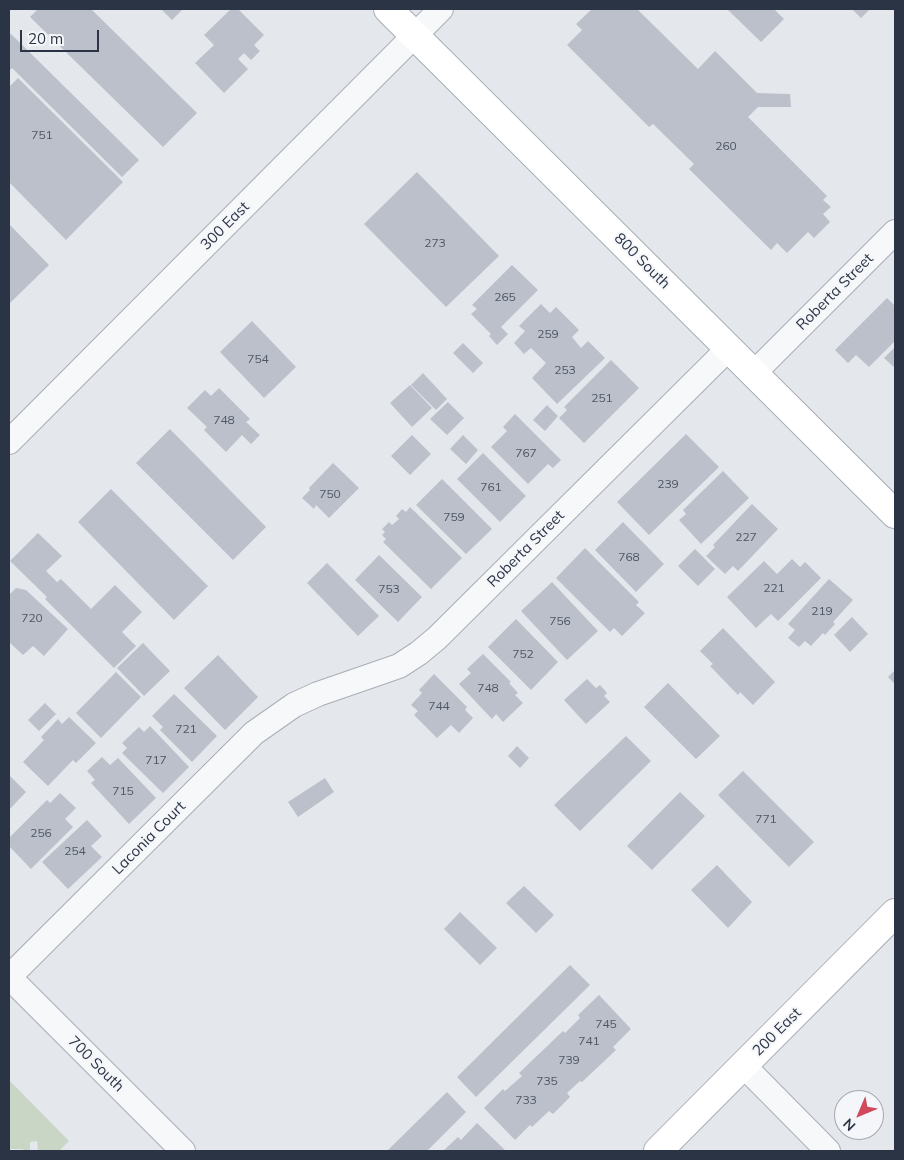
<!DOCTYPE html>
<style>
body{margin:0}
#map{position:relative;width:904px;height:1160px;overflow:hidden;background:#e4e7ec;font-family:Mulish,sans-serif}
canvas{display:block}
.frame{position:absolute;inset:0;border:10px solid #2b3445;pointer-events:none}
.north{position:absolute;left:834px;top:1090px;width:50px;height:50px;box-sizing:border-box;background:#f4f6f9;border:1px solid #a4a8b1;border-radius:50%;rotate:225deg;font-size:14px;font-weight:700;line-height:20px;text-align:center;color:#2b3445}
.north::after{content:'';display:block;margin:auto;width:18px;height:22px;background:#d1495b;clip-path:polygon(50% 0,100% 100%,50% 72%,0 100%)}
.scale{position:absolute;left:20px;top:30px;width:79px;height:22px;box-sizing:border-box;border:2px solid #2b3445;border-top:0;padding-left:6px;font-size:15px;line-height:18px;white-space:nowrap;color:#2b3445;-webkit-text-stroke:4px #f4f6f9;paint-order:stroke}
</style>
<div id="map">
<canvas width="904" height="1160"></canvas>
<div class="frame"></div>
<div class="north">N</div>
<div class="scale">20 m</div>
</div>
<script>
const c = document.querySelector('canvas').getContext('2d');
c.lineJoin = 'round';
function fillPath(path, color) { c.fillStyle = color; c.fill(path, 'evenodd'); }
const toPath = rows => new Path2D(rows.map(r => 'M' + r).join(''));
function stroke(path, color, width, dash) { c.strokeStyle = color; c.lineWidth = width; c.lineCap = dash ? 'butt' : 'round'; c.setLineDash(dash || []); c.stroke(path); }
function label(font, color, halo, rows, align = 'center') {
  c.font = font + ' Mulish,sans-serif'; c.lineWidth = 4; c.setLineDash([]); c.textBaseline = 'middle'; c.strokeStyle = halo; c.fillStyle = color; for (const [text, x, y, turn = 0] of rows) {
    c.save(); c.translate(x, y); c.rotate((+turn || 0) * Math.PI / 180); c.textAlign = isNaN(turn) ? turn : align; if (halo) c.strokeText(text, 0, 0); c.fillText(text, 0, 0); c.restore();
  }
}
fillPath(toPath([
 [9,1080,69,1141,59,1151,38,1151,37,1141,30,1142,30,1151,24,1151,23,1149,9,1149]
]), '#c9d6c5');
fillPath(toPath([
 [38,9,91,9,197,113,163,147,30,17],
 [161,9,183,9,172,20],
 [231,9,238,9,264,35,254,45,260,51,251,60,244,53,238,59,248,69,224,93,195,63,214,45,204,35],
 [592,9,637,9,698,69,715,51,757,93,790,94,791,107,758,107,748,117,827,196,823,200,831,207,823,214,830,222,814,238,808,232,787,253,777,243,771,250,689,169,694,164,653,124,649,127,567,45,582,30,576,24],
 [727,9,774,9,784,19,761,42],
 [852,9,870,9,861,18],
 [11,34,139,160,122,177,12,68,9,71,9,36],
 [18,78,123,182,66,240,9,182,9,87],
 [417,172,499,256,446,307,364,224],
 [9,224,49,265,9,304],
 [512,265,538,290,501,327,508,334,497,345,489,336,491,334,471,314,477,309,472,305],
 [887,298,895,306,895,341,869,367,856,355,848,363,835,350],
 [541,304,550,313,556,307,579,330,572,337,581,348,588,341,605,358,557,404,532,378,546,363,531,348,524,354,514,343,525,331,519,326],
 [252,321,296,367,264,398,220,352],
 [463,343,483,363,473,373,453,353],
 [895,347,895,368,884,358],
 [611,360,639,388,584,443,559,418,567,410,564,407],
 [423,373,447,399,436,410,411,385],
 [410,385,432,408,412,427,390,403],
 [219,388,250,419,246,422,260,435,251,444,242,435,226,452,204,430,207,427,187,408,205,390,211,396],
 [448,402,464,418,447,435,430,419],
 [547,405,558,416,545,431,533,420],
 [515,414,561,460,553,468,548,464,528,484,491,447,507,431,503,427],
 [170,429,266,527,233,560,136,463],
 [686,434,719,467,649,535,617,502],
 [412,435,431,454,410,475,391,456],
 [463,435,478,450,466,464,450,449],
 [483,453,526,496,500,522,457,479],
 [333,463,359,488,329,518,316,505,314,509,302,498,310,490,309,488],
 [723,471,749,498,701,544,679,520,686,514,683,510],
 [442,479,492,529,466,554,416,505],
 [111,489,208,586,174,620,78,522],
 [752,504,778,529,738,571,733,566,725,574,706,556,715,547,713,545],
 [410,507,462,558,431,589,383,542,386,539,382,535,385,532,382,529,389,522,392,525,399,519,396,516,402,509,406,512],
 [623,522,664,564,636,592,595,550],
 [38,533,62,556,46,571,57,582,61,579,91,609,115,585,142,612,122,632,136,646,114,668,45,599,47,597,10,561],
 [585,548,639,602,636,605,645,613,622,636,614,628,610,632,556,578],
 [695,549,715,569,698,586,678,566],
 [379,555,422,597,398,622,355,580],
 [792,559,800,567,805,562,821,578,778,621,771,614,756,628,727,597,764,561,777,574],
 [327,563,379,616,358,636,307,583],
 [829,579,853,600,833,622,835,624,825,635,823,633,811,646,805,641,799,647,788,638,795,630,788,624],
 [552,582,598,631,567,660,521,611],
 [16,588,26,590,68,629,44,656,33,646,23,655,9,642,9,595],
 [852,617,868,634,850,652,834,635],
 [516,619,558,662,531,690,488,647],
 [723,628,775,682,753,705,740,692,738,695,710,666,713,664,700,651],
 [143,643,170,671,144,696,117,668],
 [483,654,511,682,509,683,518,693,515,695,523,703,503,722,496,714,492,719,459,684,471,673,467,669],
 [218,655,258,697,225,730,184,688],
 [895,670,895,684,888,677],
 [116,672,141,697,101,738,76,713],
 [434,674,467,707,465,710,473,718,459,733,451,725,437,738,414,715,418,711,411,705,422,693,419,690],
 [587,679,596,688,600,685,607,693,604,696,610,702,586,724,564,700],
 [668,683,720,736,696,759,644,707],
 [174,694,217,736,192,762,160,730,163,727,152,716],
 [45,703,56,714,39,731,28,720],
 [69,717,96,743,76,763,73,760,48,786,23,762,44,740,41,737,58,719,62,724],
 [150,726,189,767,163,793,122,753,127,748,122,743,139,727,144,732],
 [626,736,651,761,580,831,554,805],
 [517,746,529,758,520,768,508,756],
 [102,757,110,765,118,758,156,798,129,824,91,783,95,780,87,771],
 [743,771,814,842,789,867,718,795],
 [9,775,26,792,9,810],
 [325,778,334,792,298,817,288,802],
 [680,792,705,816,652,870,627,846],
 [60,793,76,808,65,819,73,827,31,869,9,846,9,838,47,800,50,803],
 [87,820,102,836,91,846,102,857,68,889,42,862],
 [717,865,752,902,728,928,691,890],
 [524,886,554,915,536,933,506,903],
 [460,912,497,948,480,965,444,929],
 [570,965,590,985,476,1097,457,1077],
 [599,995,631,1029,613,1047,616,1050,582,1082,580,1081,567,1093,570,1097,553,1114,549,1111,532,1127,530,1125,515,1140,484,1108,503,1089,505,1091,522,1076,519,1073,563,1031,565,1033,580,1018,578,1015],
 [447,1092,466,1112,427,1151,387,1151],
 [477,1123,506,1151,443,1151,458,1137,461,1140]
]), '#bbc0ca');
const street = toPath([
 [754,373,895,232],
 [9,442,441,9],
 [9,977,254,733,294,705,318,694,399,666,419,653,437,638,729,348],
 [9,977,183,1151],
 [744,1066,828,1151]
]);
const secondary = toPath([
 [388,9,895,514],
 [658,1151,895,913]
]);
stroke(street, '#a9aeb7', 26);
stroke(secondary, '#a9aeb7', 30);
stroke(street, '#f7f8fa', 24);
stroke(secondary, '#fff', 28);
label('12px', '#4f5766', null, [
 ["751",42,135],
 ["260",726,146],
 ["273",435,243],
 ["265",505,297],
 ["259",548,334],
 ["754",258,359],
 ["253",565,370],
 ["251",602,398],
 ["748",224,420],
 ["767",526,453],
 ["239",668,484],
 ["761",491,487],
 ["750",330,494],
 ["759",454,517],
 ["227",746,537],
 ["768",629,557],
 ["221",774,588],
 ["753",389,589],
 ["219",822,611],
 ["720",32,618],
 ["756",560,621],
 ["752",523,654],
 ["748",488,688],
 ["744",439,706],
 ["721",186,729],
 ["717",156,760],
 ["715",123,791],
 ["771",766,819],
 ["256",41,833],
 ["254",75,851],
 ["745",606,1024],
 ["741",589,1041],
 ["739",569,1060],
 ["735",547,1081],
 ["733",526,1100]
]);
label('15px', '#2b3445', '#f4f6f9', [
 ["300 East",225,226,-45],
 ["800 South",642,261,45],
 ["Roberta Street",835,292,-45],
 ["Roberta Street",526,549,-45],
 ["Laconia Court",149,838,-45],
 ["200 East",777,1032,-45],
 ["700 South",96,1064,45]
]);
</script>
